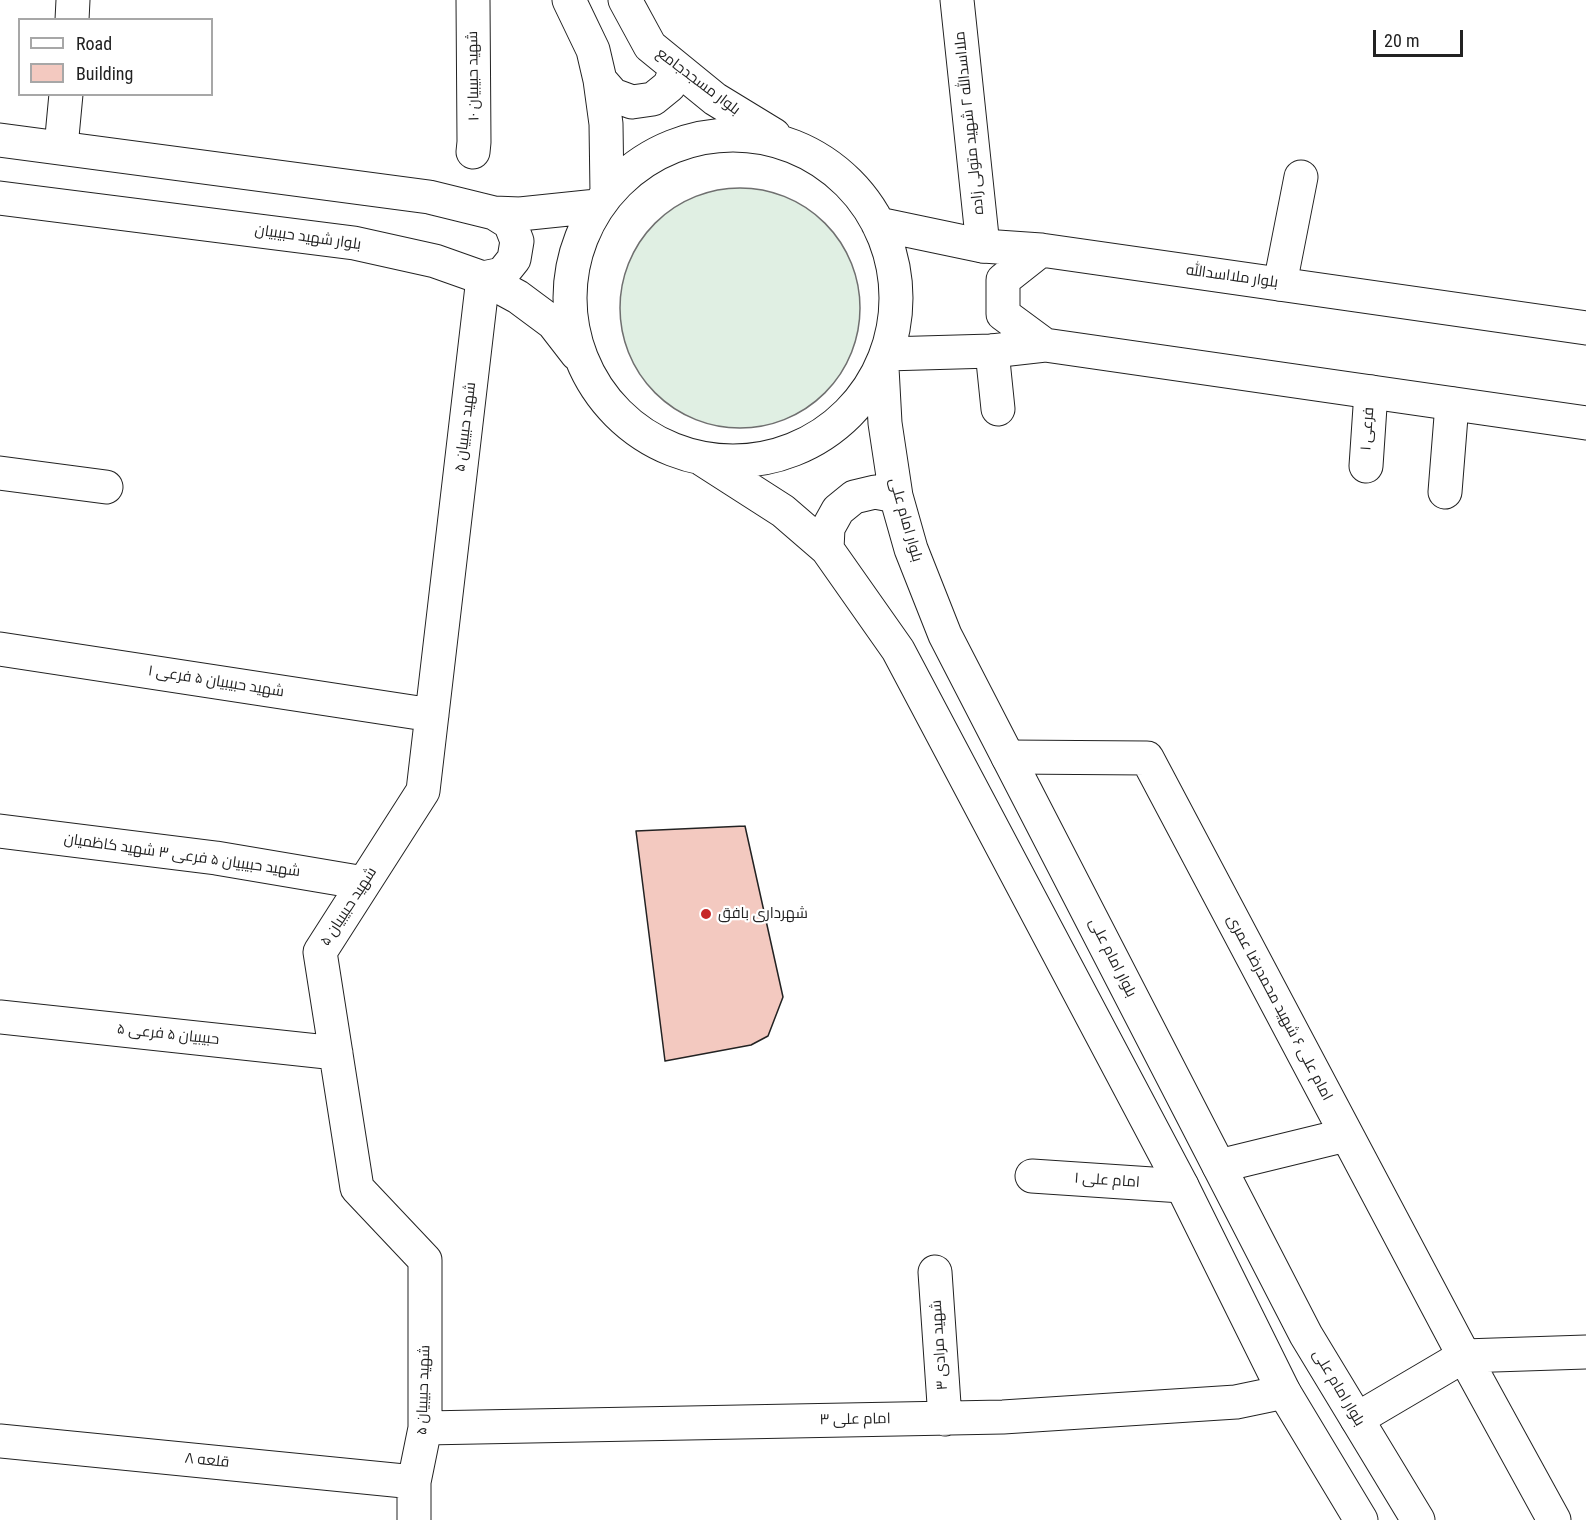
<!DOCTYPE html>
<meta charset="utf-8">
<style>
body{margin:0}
#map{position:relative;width:1586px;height:1520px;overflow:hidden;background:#fff;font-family:"Roboto Condensed",sans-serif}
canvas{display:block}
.legend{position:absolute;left:18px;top:18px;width:195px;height:78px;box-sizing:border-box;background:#fff;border:2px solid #a7a7a7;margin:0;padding:8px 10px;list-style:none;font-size:18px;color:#222}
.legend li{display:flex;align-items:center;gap:12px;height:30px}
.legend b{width:30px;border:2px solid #a7a7a7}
.scale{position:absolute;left:1373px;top:30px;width:90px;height:27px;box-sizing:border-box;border:3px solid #222;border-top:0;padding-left:8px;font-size:18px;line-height:21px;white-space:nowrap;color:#222;-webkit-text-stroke:4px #fff;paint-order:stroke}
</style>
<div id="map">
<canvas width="1586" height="1520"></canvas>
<ul class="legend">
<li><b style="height:8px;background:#fff"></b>Road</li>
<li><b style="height:16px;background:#f3c9c0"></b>Building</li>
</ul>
<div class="scale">20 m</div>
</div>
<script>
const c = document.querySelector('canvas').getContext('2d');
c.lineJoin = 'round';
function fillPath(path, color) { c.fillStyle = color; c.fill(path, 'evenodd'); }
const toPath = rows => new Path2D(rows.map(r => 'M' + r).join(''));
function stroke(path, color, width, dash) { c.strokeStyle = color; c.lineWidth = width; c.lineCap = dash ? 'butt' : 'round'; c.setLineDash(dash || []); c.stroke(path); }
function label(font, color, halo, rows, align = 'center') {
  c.font = font + ' "Roboto Condensed",Cairo,sans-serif'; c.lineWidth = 4.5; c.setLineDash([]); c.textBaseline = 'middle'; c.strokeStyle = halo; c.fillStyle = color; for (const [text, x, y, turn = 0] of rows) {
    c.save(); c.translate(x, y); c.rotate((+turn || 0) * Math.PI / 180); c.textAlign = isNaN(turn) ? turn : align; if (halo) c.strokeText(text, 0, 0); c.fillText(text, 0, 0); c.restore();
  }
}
const green = toPath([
 '620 308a120 120 0 1 1 240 0a120 120 0 1 1-240 0Z'
]);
fillPath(green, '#e0efe3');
stroke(green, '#6f6f6f', 1.5);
const building = toPath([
 [745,826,783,997,768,1036,751,1045,665,1061,636,831,745,826]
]);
fillPath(building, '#f3c9c0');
stroke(building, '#222', 1.5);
const minor = toPath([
 [957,0,983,246],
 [72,20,73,0],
 [61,147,66,94],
 [473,152,474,142,473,0],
 [1280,284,1301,177],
 [992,351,998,409],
 [1366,466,1371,392],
 [0,473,106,487],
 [1445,492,1452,404],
 [0,649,432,715],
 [1008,757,1147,758,1464,1356,1554,1520],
 [0,831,216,858,364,883],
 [0,1017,336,1053],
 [1219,1166,1346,1135],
 [1032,1176,1182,1186],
 [935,1272,945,1419],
 [1357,1419,1464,1356,1586,1352],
 [425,1428,1003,1417,1236,1402,1284,1392],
 [0,1441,414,1482],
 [414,1520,414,1482,425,1428,425,1260,357,1188,320,952,423,791,483,278]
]);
const major = toPath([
 [569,0,593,50,600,80,606,124,607,193],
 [625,0,650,46,715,99,774,135],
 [600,80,613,95,632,102,653,99,669,86,677,68],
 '570 298a163 163 0 1 1 326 0a163 163 0 1 1-326 0Z',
 [0,140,429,197,494,213,520,214,597,206],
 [0,198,354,243,435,261,483,278,518,297,553,323,577,354],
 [878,224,983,246,1041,250,1586,328],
 [1041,250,1003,280,1003,314,1045,345],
 [483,278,502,274,514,259,517,241,510,223,494,213],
 [886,354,992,351,1045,345,1586,423],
 [882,368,885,423,896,496,911,549,945,635,1306,1335,1418,1520],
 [702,459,783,511,827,549,898,650,1182,1186,1284,1392,1361,1520],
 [827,549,828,528,838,510,854,497,875,492,896,496]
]);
stroke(minor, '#222', 35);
stroke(major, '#222', 35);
stroke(minor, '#fff', 33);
stroke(major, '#fff', 33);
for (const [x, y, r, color] of [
 [706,914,6,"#c62828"]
]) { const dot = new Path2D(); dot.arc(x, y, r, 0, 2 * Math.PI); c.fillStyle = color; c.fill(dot); stroke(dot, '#fff', 2); }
label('15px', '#222', '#fff', [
 ["شهید حبیبیان ۱۰",474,76,-91],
 ["بلوار مسجدجامع",698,82,37],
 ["ملااسدالله ۲ شهید متولی زاده",970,123,-96],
 ["بلوار شهید حبیبیان",308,238,8],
 ["بلوار ملااسدالله",1232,277,8],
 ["شهید حبیبیان ۵",466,427,-83],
 ["فرعی ۱",1368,429,-86],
 ["بلوار امام علی",905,520,74],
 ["شهید حبیبیان ۵ فرعی ۱",216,682,9],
 ["شهید حبیبیان ۵ فرعی ۳ شهید کاظمیان",182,856,8],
 ["شهید حبیبیان ۵",349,907,-57],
 ["بلوار امام علی",1112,958,63],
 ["امام علی ۶ شهید محمدرضا عمری",1279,1008,62],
 ["حبیبیان ۵ فرعی ۵",168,1035,6],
 ["امام علی ۱",1107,1181,4],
 ["شهید مرادی ۳",940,1345,-94],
 ["بلوار امام علی",1338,1388,59],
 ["شهید حبیبیان ۵",424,1390,-88],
 ["امام علی ۳",855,1420,-1],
 ["قلعه ۸",207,1461,6]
]);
label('15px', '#222', '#fff', [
 ["شهرداری بافق",718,914]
], 'left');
</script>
